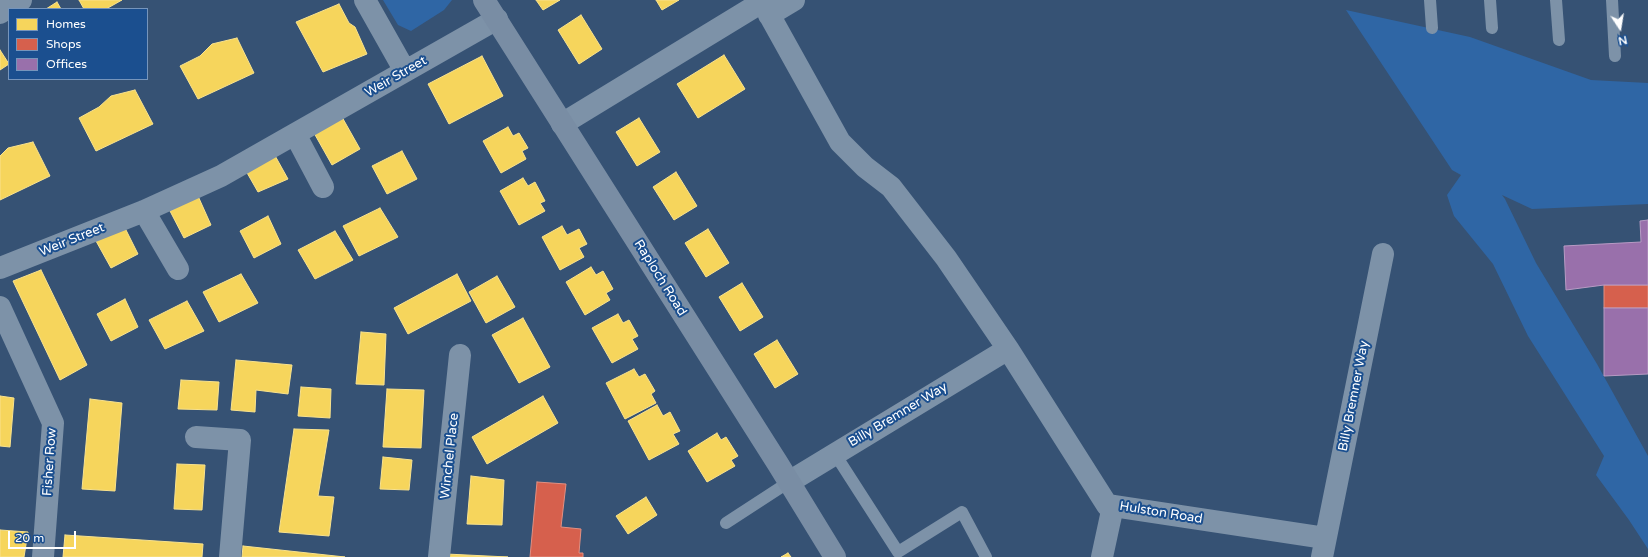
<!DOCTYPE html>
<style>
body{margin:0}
#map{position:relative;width:1648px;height:557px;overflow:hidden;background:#365274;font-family:"Varela Round",sans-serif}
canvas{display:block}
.legend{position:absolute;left:8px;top:8px;width:140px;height:72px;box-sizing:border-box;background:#1b4f8f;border:1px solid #7695bc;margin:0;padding:5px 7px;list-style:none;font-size:12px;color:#fff}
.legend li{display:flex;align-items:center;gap:8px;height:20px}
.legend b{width:20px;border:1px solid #7695bc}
.north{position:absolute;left:1600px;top:8px;width:40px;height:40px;-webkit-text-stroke:3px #1b4f8f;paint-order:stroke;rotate:168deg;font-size:11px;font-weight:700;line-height:16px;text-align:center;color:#fff}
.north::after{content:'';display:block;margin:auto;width:14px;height:18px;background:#fff;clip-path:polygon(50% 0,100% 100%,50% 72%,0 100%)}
.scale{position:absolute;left:8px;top:531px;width:68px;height:18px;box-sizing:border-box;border:2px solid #fff;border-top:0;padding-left:5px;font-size:12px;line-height:14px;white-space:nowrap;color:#fff;-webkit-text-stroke:3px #1b4f8f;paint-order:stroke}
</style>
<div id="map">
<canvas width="1648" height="557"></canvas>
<ul class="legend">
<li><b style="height:11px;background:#f6d55c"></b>Homes</li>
<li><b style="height:11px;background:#d6604d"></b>Shops</li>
<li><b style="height:11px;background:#9970ab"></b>Offices</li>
</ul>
<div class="north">N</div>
<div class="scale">20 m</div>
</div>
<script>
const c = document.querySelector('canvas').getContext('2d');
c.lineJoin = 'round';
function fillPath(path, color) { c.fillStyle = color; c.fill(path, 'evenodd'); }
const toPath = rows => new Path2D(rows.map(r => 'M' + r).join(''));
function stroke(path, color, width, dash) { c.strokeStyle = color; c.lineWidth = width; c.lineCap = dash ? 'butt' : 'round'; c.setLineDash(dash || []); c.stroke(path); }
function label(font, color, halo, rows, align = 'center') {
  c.font = font + ' "Varela Round",sans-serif'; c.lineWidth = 4; c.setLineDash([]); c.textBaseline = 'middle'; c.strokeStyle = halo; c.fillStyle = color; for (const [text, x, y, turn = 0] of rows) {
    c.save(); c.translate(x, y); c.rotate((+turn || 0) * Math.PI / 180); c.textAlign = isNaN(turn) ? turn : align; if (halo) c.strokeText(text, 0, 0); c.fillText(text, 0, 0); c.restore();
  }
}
fillPath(toPath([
 [383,0,452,0,444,10,411,31,398,25],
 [1346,10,1470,37,1591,80,1648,83,1648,204,1532,209,1502,195,1505,199,1536,263,1597,364,1648,456,1648,549,1629,520,1596,475,1604,456,1528,336,1493,264,1454,216,1447,195,1461,175,1452,170]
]), '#2f66a5');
const homes = toPath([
 [79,0,122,0,106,9,84,9,79,0],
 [536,0,560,0,543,10,536,0],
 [656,0,679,0,662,10,656,0],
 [57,2,61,9,46,9,57,2],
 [339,4,349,23,355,27,367,54,323,72,296,22,339,4],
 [581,15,602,49,579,64,558,30,581,15],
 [237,38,254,73,198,99,180,66,200,56,212,44,237,38],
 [0,50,9,64,0,70,0,50],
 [724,55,745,89,698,118,677,84,724,55],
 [482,56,503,96,449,124,428,84,482,56],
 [135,90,153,124,96,151,79,118,99,107,111,96,135,90],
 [342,117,360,149,332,165,314,133,342,117],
 [639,118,660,152,637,166,616,132,639,118],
 [508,127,513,136,519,133,528,148,522,151,526,159,501,173,483,141,508,127],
 [33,142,50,176,0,200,0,156,8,148,33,142],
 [402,151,417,179,387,194,372,166,402,151],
 [273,152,288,179,258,192,242,164,273,152],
 [676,172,697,206,674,220,653,187,676,172],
 [523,178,528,186,535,182,545,201,540,203,545,211,519,225,500,191,523,178],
 [198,196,211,225,184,238,170,211,198,196],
 [380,208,398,237,359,256,343,226,380,208],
 [268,216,281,244,254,258,240,231,268,216],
 [124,226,138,254,111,268,96,241,124,226],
 [562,226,567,235,579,229,587,244,579,248,584,257,560,270,542,237,562,226],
 [708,229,729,263,706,277,685,243,708,229],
 [335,231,353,260,315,279,298,250,335,231],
 [591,267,596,275,603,271,613,289,606,293,610,300,585,315,566,282,591,267],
 [41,270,87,365,60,380,13,281,41,270],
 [241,274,258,303,219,322,203,292,241,274],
 [457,274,471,301,408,334,394,308,457,274],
 [497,276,515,307,486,323,469,292,497,276],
 [742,283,763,317,740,331,719,297,742,283],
 [125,299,138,327,111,341,97,314,125,299],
 [187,301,204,331,165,349,149,320,187,301],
 [618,314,623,323,629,320,638,336,632,339,638,349,612,363,592,328,618,314],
 [523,318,550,367,519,383,492,335,523,318],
 [361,332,386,334,384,385,356,384,361,332],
 [777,340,798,374,775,388,754,354,777,340],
 [236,360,292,365,288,394,256,390,255,412,231,410,236,360],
 [634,369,639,377,645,374,655,391,651,394,656,403,625,419,606,383,634,369],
 [181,380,219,382,217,410,178,409,181,380],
 [301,387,331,389,330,418,298,416,301,387],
 [387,389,424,390,421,448,383,447,387,389],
 [0,396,14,398,10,447,0,446,0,396],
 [543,396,558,423,487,464,472,437,543,396],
 [90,399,122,403,115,491,82,489,90,399],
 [657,405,663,416,670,412,680,431,673,434,679,444,649,460,628,421,657,405],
 [294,429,329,430,318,496,334,497,329,536,279,532,294,429],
 [717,433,721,440,726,437,738,456,731,460,735,466,707,482,688,451,717,433],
 [383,457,412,460,409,490,380,489,383,457],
 [177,464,205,465,202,510,174,509,177,464],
 [471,476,504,480,502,525,467,524,471,476],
 [646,497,657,515,628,534,616,516,646,497],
 [0,530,28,532,24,557,0,557,0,530],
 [65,535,203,544,202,557,63,557,65,535],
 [243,546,345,557,242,557,243,546],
 [788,553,791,557,781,557,788,553],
 [446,554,508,557,446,557,446,554]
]);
fillPath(homes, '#f6d55c');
stroke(homes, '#f9e28d', 1);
const shops = toPath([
 [1604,285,1648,285,1648,308,1604,308,1604,285],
 [537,482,566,484,561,527,581,529,579,553,583,553,583,557,530,557,537,482]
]);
fillPath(shops, '#d6604d');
stroke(shops, '#e29082', 1);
const offices = toPath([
 [1648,220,1648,285,1604,285,1566,290,1564,246,1641,242,1640,221,1648,220],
 [1604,308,1648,308,1648,374,1604,376,1604,308]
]);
fillPath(offices, '#9970ab');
stroke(offices, '#b89bc4', 1);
stroke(toPath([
 [1430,0,1432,28],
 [1490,0,1492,28],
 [1556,0,1559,40],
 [1612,0,1615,56],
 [835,454,898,552,962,512,986,557],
 [726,523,789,482]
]), '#7d92a8', 12);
stroke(toPath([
 [365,0,405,71],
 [761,0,840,142,865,167,891,187,946,258,1008,349,1107,505,1325,538],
 [0,13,21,0],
 [769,15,794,0],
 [562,124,762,2],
 [295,134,323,187],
 [144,211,178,269],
 [0,268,144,211,221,176,497,19],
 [0,307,53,423,43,557],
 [196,437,240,440,230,557],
 [789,482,1008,349],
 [439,557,460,355],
 [1102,557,1113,506],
 [1322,557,1383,254]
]), '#7d92a8', 22);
stroke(toPath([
 [484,0,778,464,835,557]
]), '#798da4', 22);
label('13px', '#fff', '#1b4f8f', [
 ["Weir Street",396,77,-30],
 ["Weir Street",72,240,-22],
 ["Raploch Road",660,278,58],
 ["Billy Bremner Way",1354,396,-79],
 ["Billy Bremner Way",898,415,-31],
 ["Winchel Place",450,456,-84],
 ["Fisher Row",50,462,-86],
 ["Hulston Road",1161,513,9]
]);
</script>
